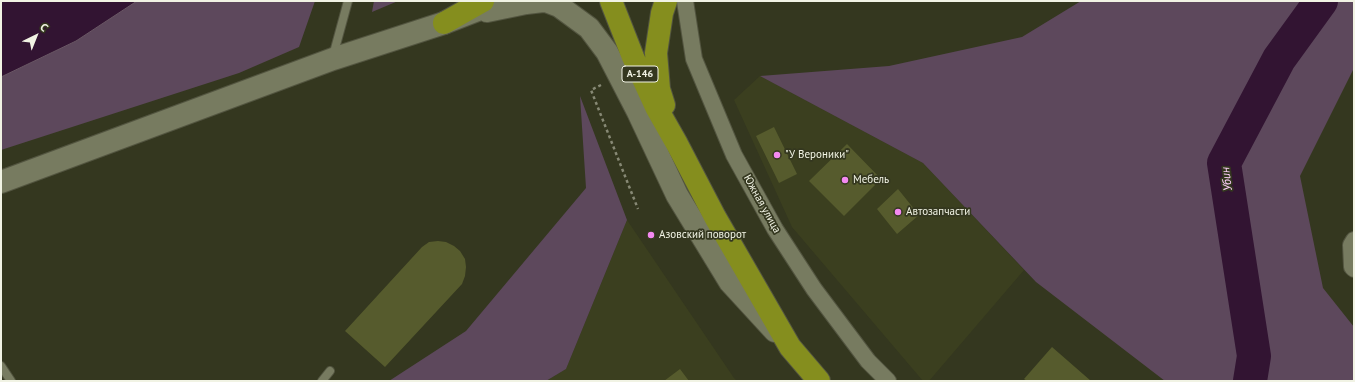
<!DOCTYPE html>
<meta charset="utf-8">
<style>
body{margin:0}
#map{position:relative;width:1355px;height:382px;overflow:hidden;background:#34371f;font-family:"PT Sans",sans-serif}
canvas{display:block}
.frame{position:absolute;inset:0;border:2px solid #f1f3e4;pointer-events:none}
.north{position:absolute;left:16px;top:16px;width:40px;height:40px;-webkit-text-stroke:3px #34371f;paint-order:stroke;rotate:43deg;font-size:11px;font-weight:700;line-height:16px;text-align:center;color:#f1f3e4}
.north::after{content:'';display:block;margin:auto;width:14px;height:18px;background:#f1f3e4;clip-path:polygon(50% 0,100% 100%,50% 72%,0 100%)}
</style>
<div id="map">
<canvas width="1355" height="382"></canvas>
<div class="frame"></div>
<div class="north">С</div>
</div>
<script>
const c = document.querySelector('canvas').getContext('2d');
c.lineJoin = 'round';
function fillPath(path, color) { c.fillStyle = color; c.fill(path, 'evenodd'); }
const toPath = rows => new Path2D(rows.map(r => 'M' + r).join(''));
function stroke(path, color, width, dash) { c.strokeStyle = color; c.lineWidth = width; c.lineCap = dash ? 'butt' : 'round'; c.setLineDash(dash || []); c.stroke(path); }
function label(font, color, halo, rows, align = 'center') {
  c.font = font + ' "PT Sans",sans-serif'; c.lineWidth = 3.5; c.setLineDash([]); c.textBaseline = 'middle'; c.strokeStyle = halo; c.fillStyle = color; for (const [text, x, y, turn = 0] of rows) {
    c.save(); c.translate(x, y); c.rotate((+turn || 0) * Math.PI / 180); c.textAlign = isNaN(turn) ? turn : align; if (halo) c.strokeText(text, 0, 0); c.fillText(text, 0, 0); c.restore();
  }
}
fillPath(toPath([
 [760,76,923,163,1024,270,929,381,923,381,792,227,734,100],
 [627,220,734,378,737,381,546,381,566,369]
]), '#3b3f1f');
fillPath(toPath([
 [137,1,315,1,299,47,239,73,1,150,1,77,76,41],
 [374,1,398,1,372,12],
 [1081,1,1354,1,1354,68,1300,176,1323,288,1354,327,1354,381,1165,381,1036,282,923,163,760,76,889,66,1022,37],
 [580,96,627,220,566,369,546,381,389,381,466,331,586,188]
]), '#5d485c');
const water = toPath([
 [1,1,137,1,76,41,1,77,1,1]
]);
fillPath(water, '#321432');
stroke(water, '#6b5767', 1);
stroke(toPath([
 [1250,381,1254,356,1224,163,1279,59,1321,1]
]), '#321432', 34);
fillPath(toPath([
 [774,127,797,174,779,183,756,136],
 [847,144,881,179,844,216,809,181],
 [898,189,919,215,897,234,877,209],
 [438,241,446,242,454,246,460,251,465,259,466,267,465,276,462,284,385,367,345,331,422,247,429,242],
 [1052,347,1091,381,1027,381,1024,379],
 [680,369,689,381,664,381]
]), '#565b2d');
const lane = toPath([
 [333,56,348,1],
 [1,366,11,381],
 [322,381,330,371]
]);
const street = toPath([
 [685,1,694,59,734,155,775,229,814,289,868,361,888,381],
 [1354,240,1351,245,1352,267,1354,269]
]);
const secondary = toPath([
 [546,1,559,6,589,28,607,52,638,112,677,195,730,282,775,331],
 [487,11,526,3,543,1],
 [1,182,333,59,444,23,501,1]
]);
const highway = toPath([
 [611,1,633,57,656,107,677,144,715,217,790,347,819,381],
 [444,23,483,1],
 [664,105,659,89,656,53,662,13,666,1]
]);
stroke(lane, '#535540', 10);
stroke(street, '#535540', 18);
stroke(secondary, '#535540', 24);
stroke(highway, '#535540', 24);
stroke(toPath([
 [601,85,591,90,638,209]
]), '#878975', 2.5, [3, 3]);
stroke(lane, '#777b60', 8);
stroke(street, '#777b60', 16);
stroke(secondary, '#777b60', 22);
stroke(highway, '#858e1e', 22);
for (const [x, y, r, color] of [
 [777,155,4,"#f489f1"],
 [845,180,4,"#f489f1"],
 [898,212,4,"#f489f1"],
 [651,235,4,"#f489f1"]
]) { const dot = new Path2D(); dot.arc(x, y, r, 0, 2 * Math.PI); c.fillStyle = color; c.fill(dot); stroke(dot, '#34371f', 1.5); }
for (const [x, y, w] of [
 [640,74,36]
]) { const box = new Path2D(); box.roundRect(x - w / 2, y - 8, w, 16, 3); c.fillStyle = '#34371f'; c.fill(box); stroke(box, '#f1f3e4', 1); }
label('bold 10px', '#f1f3e4', null, [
 ["А-146",640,74]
]);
label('11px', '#f1f3e4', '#34371f', [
 ["\"У Вероники\"",785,155],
 ["Мебель",853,180],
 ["Автозапчасти",906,212],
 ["Азовский поворот",659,235]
], 'left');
label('11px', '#f1f3e4', '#34371f', [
 ["Южная улица",762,204,61]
]);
label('italic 12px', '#ffd0fc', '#34371f', [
 ["Убин",1227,179,-97]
]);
</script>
